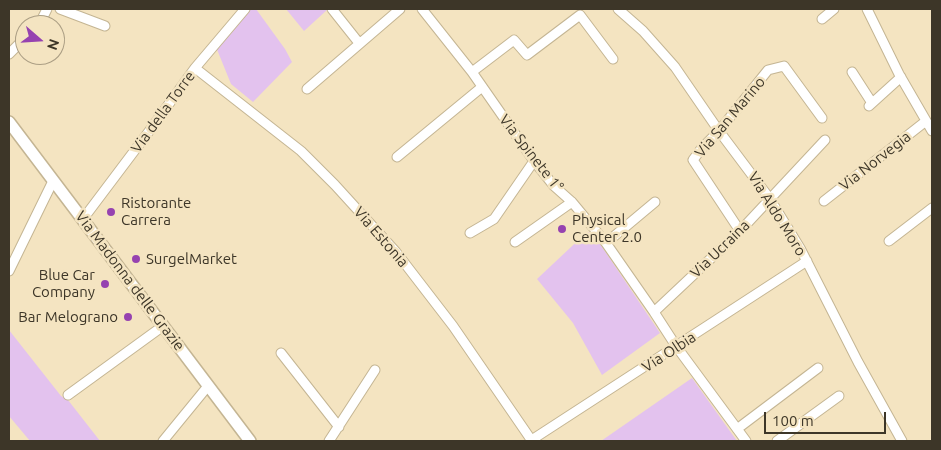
<!DOCTYPE html>
<meta charset="utf-8">
<style>
body{margin:0}
#map{position:relative;width:941px;height:450px;overflow:hidden;background:#f4e4c1;font-family:Ubuntu,sans-serif}
canvas{display:block}
.frame{position:absolute;inset:0;border:10px solid #3d3628;pointer-events:none}
.north{position:absolute;left:15px;top:15px;width:50px;height:50px;box-sizing:border-box;background:#f4e4c1;border:1px solid #ab9e84;border-radius:50%;rotate:109deg;font-size:14px;font-weight:700;line-height:20px;text-align:center;color:#3d3628}
.north::after{content:'';display:block;margin:auto;width:18px;height:22px;background:#9642b0;clip-path:polygon(50% 0,100% 100%,50% 72%,0 100%)}
.scale{position:absolute;left:764px;top:412px;width:122px;height:22px;box-sizing:border-box;border:2px solid #3d3628;border-top:0;padding-left:6px;font-size:15px;line-height:18px;white-space:nowrap;color:#3d3628;-webkit-text-stroke:4px #f4e4c1;paint-order:stroke}
</style>
<div id="map">
<canvas width="941" height="450"></canvas>
<div class="frame"></div>
<div class="north">N</div>
<div class="scale">100 m</div>
</div>
<script>
const c = document.querySelector('canvas').getContext('2d');
c.lineJoin = 'round';
function fillPath(path, color) { c.fillStyle = color; c.fill(path, 'evenodd'); }
const toPath = rows => new Path2D(rows.map(r => 'M' + r).join(''));
function stroke(path, color, width, dash) { c.strokeStyle = color; c.lineWidth = width; c.lineCap = dash ? 'butt' : 'round'; c.setLineDash(dash || []); c.stroke(path); }
function label(font, color, halo, rows, align = 'center') {
  c.font = font + ' Ubuntu,sans-serif'; c.lineWidth = 5; c.setLineDash([]); c.textBaseline = 'middle'; c.strokeStyle = halo; c.fillStyle = color; for (const [text, x, y, turn = 0] of rows) {
    c.save(); c.translate(x, y); c.rotate((+turn || 0) * Math.PI / 180); c.textAlign = isNaN(turn) ? turn : align; if (halo) c.strokeText(text, 0, 0); c.fillText(text, 0, 0); c.restore();
  }
}
fillPath(toPath([
 [251,9,256,9,285,49,292,62,253,102,231,84,216,47],
 [286,9,325,9,327,10,304,31],
 [587,232,592,232,660,333,602,375,573,323,537,279],
 [9,330,61,396,68,400,100,441,30,441,9,416],
 [692,378,737,441,601,441]
]), '#e3c2ee');
const minor = toPath([
 [60,9,105,26],
 [332,9,359,43],
 [422,9,472,72,534,161,554,186,572,202,606,243,654,312,676,346,746,441],
 [618,9,643,31,675,67,719,131,770,199,800,248,858,362,902,441],
 [867,9,899,74,932,131],
 [822,19,834,9],
 [38,25,40,23,47,9],
 [9,54,25,38],
 [195,68,301,151,335,185,396,252,453,326,532,441],
 [472,72,514,40,527,55,580,15,613,59],
 [852,72,872,103],
 [307,89,400,9],
 [869,106,901,77],
 [397,157,482,87],
 [824,201,926,121],
 [83,219,150,130,195,68,245,9],
 [740,231,693,160,701,149,719,131,768,70,784,66,822,118],
 [470,233,494,219,534,161],
 [889,241,932,208],
 [515,242,572,202],
 [606,243,655,202],
 [9,271,53,181],
 [654,312,740,231,825,140],
 [281,353,339,427],
 [68,395,163,326],
 [737,429,818,368],
 [163,441,208,386],
 [329,441,375,370],
 [530,441,807,261],
 [777,441,839,396]
]);
const tertiary = toPath([
 [9,122,250,441]
]);
stroke(minor, '#c4b593', 11);
stroke(tertiary, '#c4b593', 14);
stroke(minor, '#fff', 9);
stroke(tertiary, '#fff', 11);
for (const [x, y, r, color] of [
 [111,212,5,"#9642b0"],
 [562,229,5,"#9642b0"],
 [136,259,5,"#9642b0"],
 [105,284,5,"#9642b0"],
 [128,317,5,"#9642b0"]
]) { const dot = new Path2D(); dot.arc(x, y, r, 0, 2 * Math.PI); c.fillStyle = color; c.fill(dot); stroke(dot, '#f4e4c1', 2); }
label('15px', '#3d3628', '#f4e4c1', [
 ["Via della Torre",163,112,-54],
 ["Via San Marino",730,117,-50],
 ["Via Spinete 1°",531,153,52],
 ["Via Norvegia",875,161,-38],
 ["Via Aldo Moro",777,214,58],
 ["Via Estonia",381,237,49],
 ["Via Ucraina",720,249,-44],
 ["Via Madonna delle Grazie",130,281,53],
 ["Via Olbia",669,352,-33]
]);
label('15px', '#3d3628', '#f4e4c1', [
 ["Ristorante",121,203],
 ["Carrera",121,220],
 ["Physical",572,220],
 ["Center 2.0",572,237],
 ["SurgelMarket",146,259],
 ["Blue Car",95,275,"right"],
 ["Company",95,292,"right"],
 ["Bar Melograno",118,317,"right"]
], 'left');
</script>
